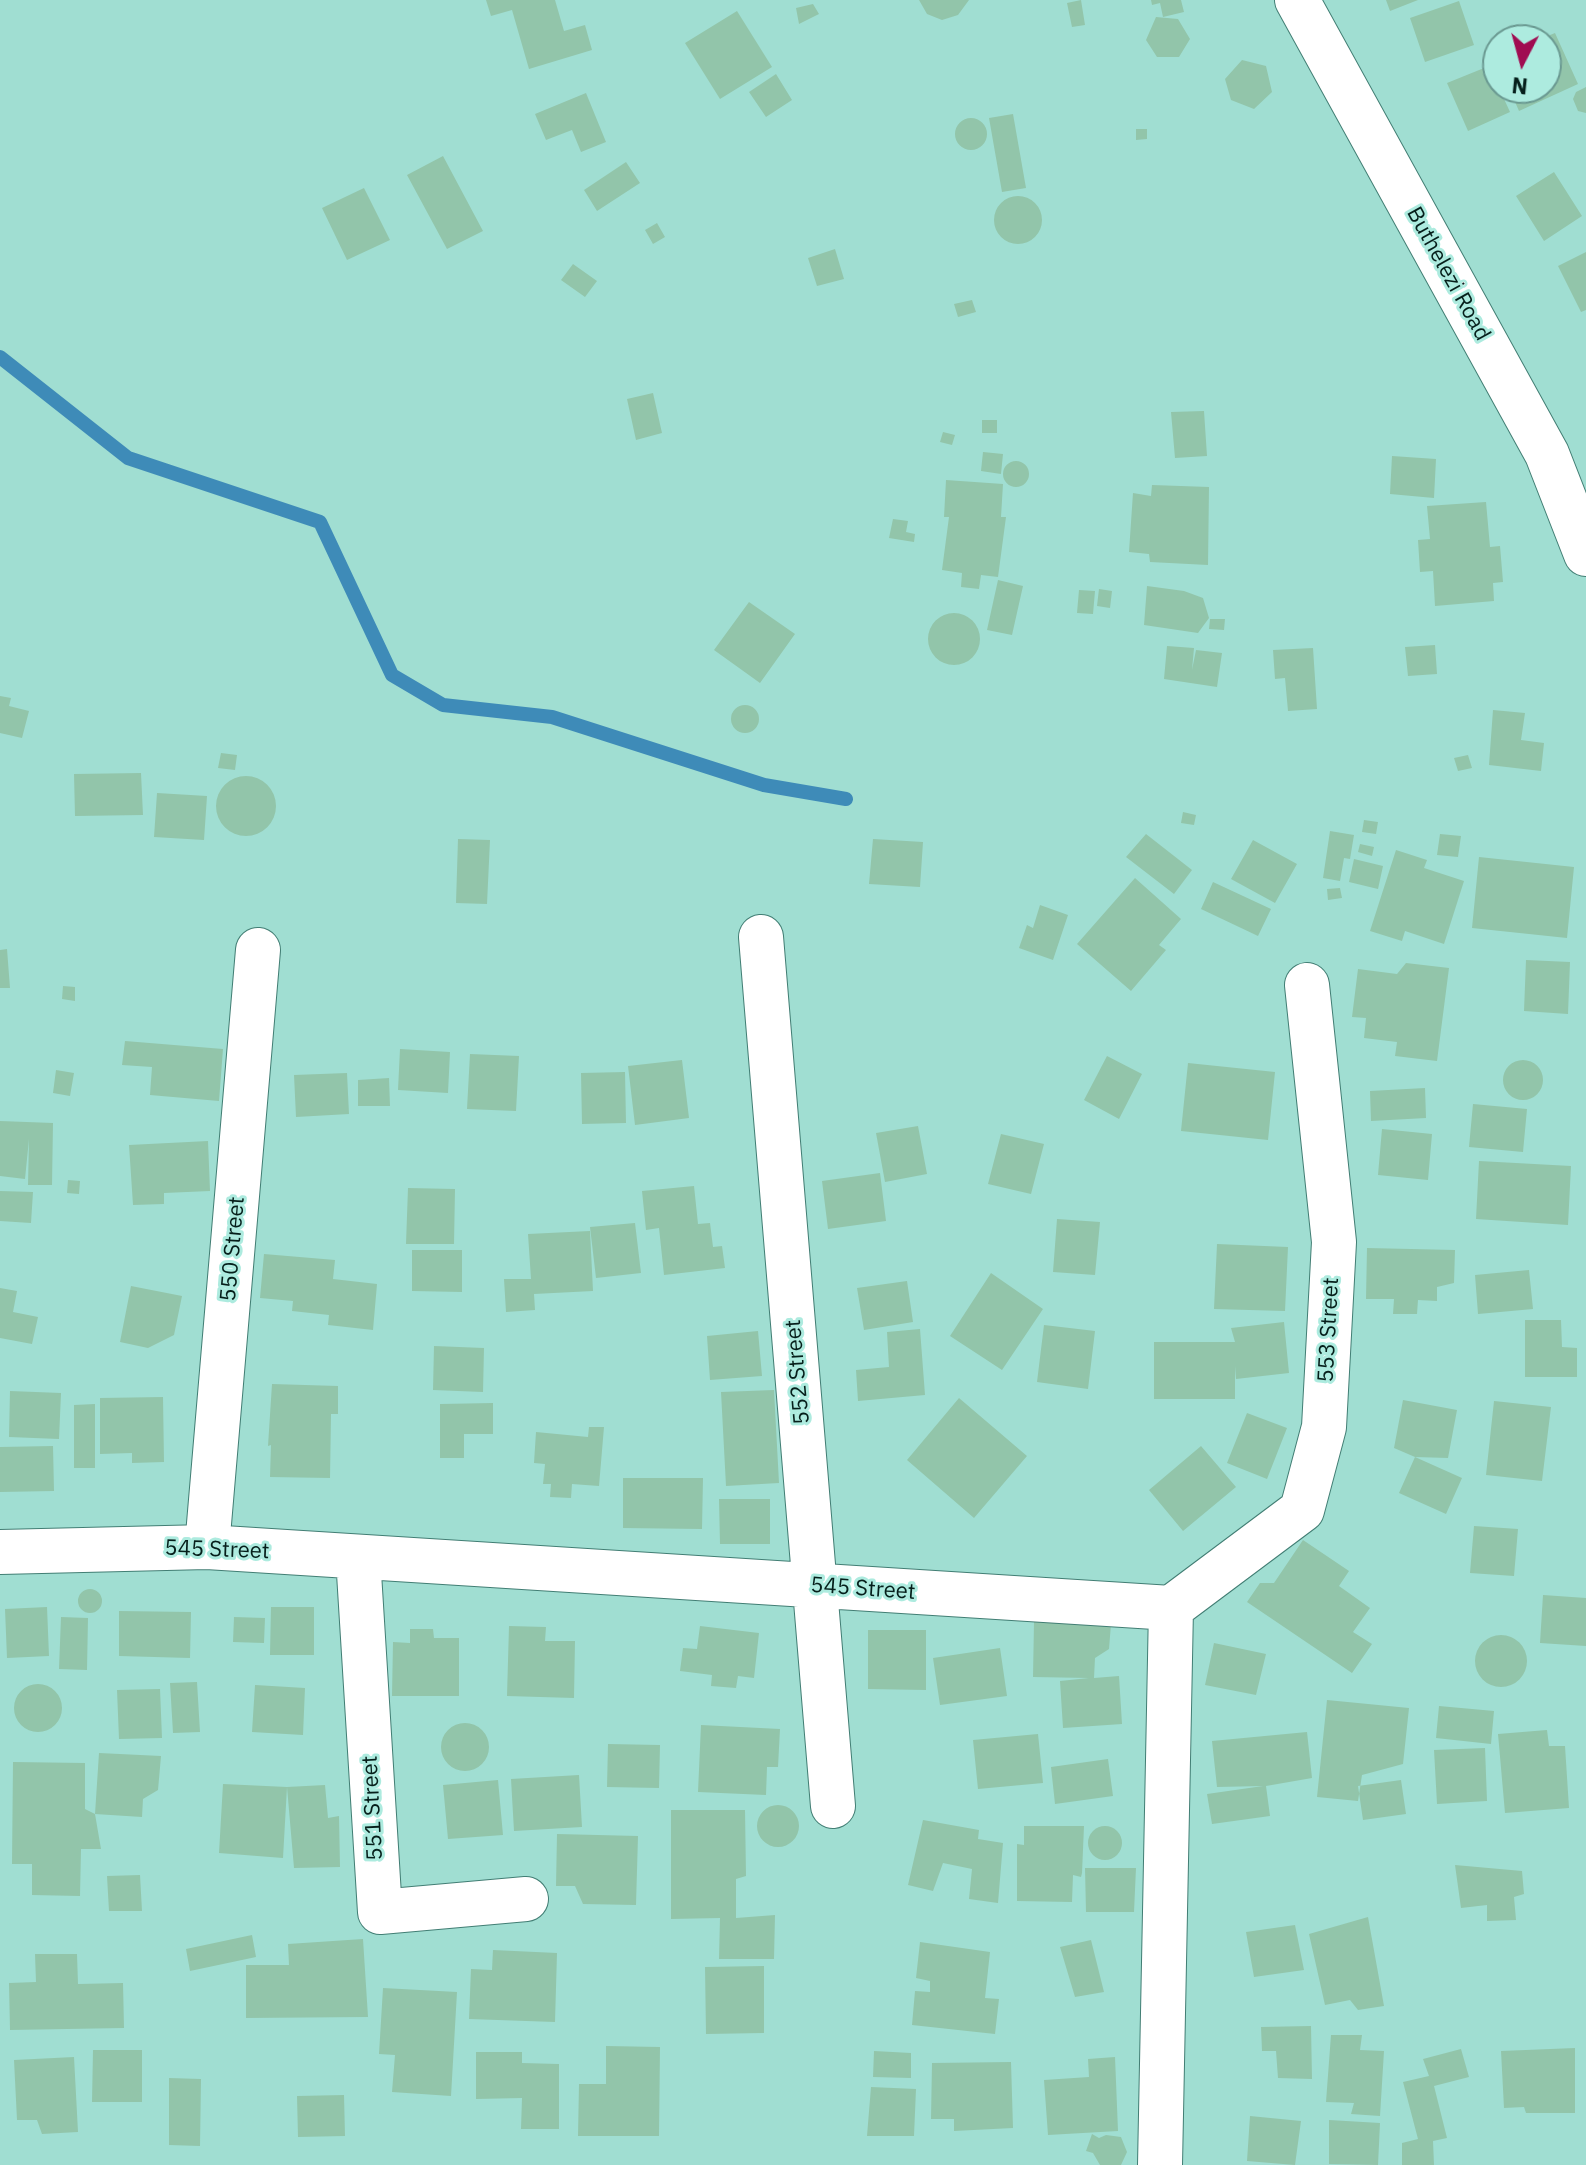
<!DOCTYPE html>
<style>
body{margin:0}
#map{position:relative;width:1586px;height:2165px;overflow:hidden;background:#a0ded2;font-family:"IBM Plex Sans",sans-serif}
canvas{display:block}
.north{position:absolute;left:1482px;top:24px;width:80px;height:80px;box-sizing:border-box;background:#adebdf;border:2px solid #6a9991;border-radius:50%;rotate:186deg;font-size:22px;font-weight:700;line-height:32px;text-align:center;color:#061f1b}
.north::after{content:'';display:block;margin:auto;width:28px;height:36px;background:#a00c51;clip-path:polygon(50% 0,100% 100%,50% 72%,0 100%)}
</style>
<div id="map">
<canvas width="1586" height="2165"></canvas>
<div class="north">N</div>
</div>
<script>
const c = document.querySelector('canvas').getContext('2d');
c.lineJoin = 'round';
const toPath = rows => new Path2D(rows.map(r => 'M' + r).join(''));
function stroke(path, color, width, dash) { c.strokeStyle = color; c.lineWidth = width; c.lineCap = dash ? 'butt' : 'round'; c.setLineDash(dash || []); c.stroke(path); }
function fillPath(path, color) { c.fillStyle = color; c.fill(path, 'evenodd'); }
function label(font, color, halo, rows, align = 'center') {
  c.font = font + ' "IBM Plex Sans",sans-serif'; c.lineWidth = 6; c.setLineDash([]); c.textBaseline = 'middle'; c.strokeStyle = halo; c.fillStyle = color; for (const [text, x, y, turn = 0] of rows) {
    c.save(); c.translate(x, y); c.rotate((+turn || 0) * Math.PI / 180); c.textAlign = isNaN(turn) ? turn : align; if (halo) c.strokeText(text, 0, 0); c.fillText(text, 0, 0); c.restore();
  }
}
stroke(toPath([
 [0,357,128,458,320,522,392,675,443,705,552,717,764,785,846,799]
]), '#3e8bb8', 14);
fillPath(toPath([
 [486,0,555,0,564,31,585,25,592,50,529,69,512,10,491,16],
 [919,0,969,0,958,15,942,20,927,14],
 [1081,0,1085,25,1072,27,1067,3],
 [1151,0,1181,0,1184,12,1163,17,1160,3,1152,5],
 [1386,0,1418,0,1390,11],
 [1459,1,1474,45,1425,62,1410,18],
 [813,4,819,14,799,24,796,8],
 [737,11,772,67,720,99,685,43],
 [1156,17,1178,19,1190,39,1179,57,1157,57,1146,40],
 [1555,33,1578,84,1519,111,1509,88,1546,88,1546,40,1538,40],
 [1242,60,1266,66,1272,92,1254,109,1231,100,1225,79],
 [1489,66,1510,112,1468,131,1447,83],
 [776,74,792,100,766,117,749,92],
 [1586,87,1586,113,1578,111,1573,99,1576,92],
 [586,93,606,142,581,152,572,130,546,140,535,114],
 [1013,114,1026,188,1002,192,989,118],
 '955 134a16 16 0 1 1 32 0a16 16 0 1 1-32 0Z',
 [1136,129,1147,129,1147,139,1136,140],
 [443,156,483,231,447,249,407,175],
 [626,162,640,183,597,211,584,190],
 [1554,172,1582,216,1544,241,1516,196],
 [364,188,390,240,347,260,322,208],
 '994 220a24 24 0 1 1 48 0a24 24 0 1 1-48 0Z',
 [657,223,665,237,653,244,645,230],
 [835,249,844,279,817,286,808,258],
 [1586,252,1586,310,1581,312,1558,266],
 [573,264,597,281,585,297,561,280],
 [972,300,976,312,958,317,954,304],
 [653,393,662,433,636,440,627,399],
 [1204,411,1207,456,1175,458,1171,412],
 [982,420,997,420,997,433,982,433],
 [943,432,955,435,952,445,940,442],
 [983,452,1003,454,1001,474,981,471],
 [1392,456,1436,459,1434,498,1390,494],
 '1003 474a13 13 0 1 1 26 0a13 13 0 1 1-26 0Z',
 [946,480,1003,484,1001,517,1006,517,998,577,981,575,979,589,961,587,962,573,942,570,949,517,944,517],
 [1152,485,1209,487,1208,565,1150,562,1149,554,1129,552,1133,493,1151,496],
 [1486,502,1490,547,1500,546,1503,582,1493,583,1494,601,1435,606,1433,571,1420,572,1418,540,1430,539,1427,506],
 [893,519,908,521,906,532,915,534,914,542,889,538],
 [998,580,1023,586,1012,635,987,630],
 [1147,586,1184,591,1203,598,1209,618,1198,633,1144,625],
 [1099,589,1112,591,1110,608,1097,606],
 [1079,590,1095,591,1093,614,1077,613],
 [749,602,795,634,760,683,714,650],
 '928 639a26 26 0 1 1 52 0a26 26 0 1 1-52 0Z',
 [1210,619,1225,619,1224,630,1209,629],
 [1435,645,1437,674,1408,676,1405,647],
 [1167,646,1194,648,1192,670,1196,650,1222,653,1217,687,1164,679],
 [1313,648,1317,709,1288,711,1285,678,1275,679,1273,650],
 [0,696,11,698,9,706,29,711,22,738,0,733],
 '731 719a14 14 0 1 1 28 0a14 14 0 1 1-28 0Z',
 [1493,710,1525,713,1521,740,1544,743,1541,771,1489,765],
 [221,753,237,755,235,770,218,768],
 [1468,755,1472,768,1458,771,1454,758],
 [141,773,143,815,75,816,74,774],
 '216 806a30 30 0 1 1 60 0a30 30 0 1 1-60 0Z',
 [157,793,207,796,204,840,154,837],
 [1183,812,1196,815,1194,825,1181,823],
 [1364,820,1378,822,1376,834,1362,832],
 [1330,831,1354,835,1350,859,1344,858,1340,881,1323,878],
 [1146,834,1192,870,1174,894,1126,857],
 [1440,834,1461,836,1458,857,1437,855],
 [458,839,490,840,487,904,456,903],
 [873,839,923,842,920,887,869,884],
 [1253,840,1297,864,1275,903,1231,879],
 [1360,844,1374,847,1372,856,1358,852],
 [1396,850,1427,860,1424,868,1464,881,1444,944,1405,931,1402,941,1370,931],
 [1479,857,1574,867,1567,938,1472,928],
 [1354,859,1383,866,1378,889,1349,882],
 [1135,878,1181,919,1159,945,1166,950,1131,991,1077,944],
 [1213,882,1271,909,1258,936,1201,909],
 [1340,888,1342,898,1328,900,1327,889],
 [1040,905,1068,915,1053,960,1019,948,1027,925,1033,928],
 [7,949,10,988,0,988,0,950],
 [1526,960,1570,962,1568,1014,1524,1011],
 [1406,963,1449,968,1437,1061,1395,1056,1397,1042,1364,1038,1366,1018,1352,1017,1358,969,1397,974],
 [63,986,75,987,75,1001,62,999],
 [125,1041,223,1049,219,1101,150,1095,152,1067,122,1065],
 [400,1049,450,1052,448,1093,398,1090],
 [470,1054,519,1056,516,1111,467,1109],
 [1107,1056,1142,1074,1119,1119,1084,1100],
 [682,1060,689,1118,635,1125,628,1066],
 '1503 1080a20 20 0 1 1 40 0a20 20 0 1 1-40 0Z',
 [1188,1063,1275,1072,1268,1140,1181,1131],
 [56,1070,74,1073,70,1096,53,1093],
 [625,1072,626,1123,582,1124,581,1073],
 [347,1073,349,1114,296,1117,294,1075],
 [389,1078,390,1106,358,1106,358,1080],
 [1425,1088,1426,1118,1371,1121,1370,1091],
 [1473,1104,1527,1109,1523,1152,1469,1147],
 [0,1121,53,1123,52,1185,28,1185,29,1139,25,1179,0,1176],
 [918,1126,927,1174,885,1182,876,1133],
 [1382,1129,1432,1134,1428,1180,1378,1175],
 [1001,1134,1044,1144,1031,1194,988,1184],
 [208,1141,210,1191,164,1193,164,1204,133,1205,129,1145],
 [1479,1161,1571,1166,1568,1225,1476,1219],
 [880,1173,886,1221,828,1229,822,1181],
 [68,1180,80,1181,79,1194,67,1193],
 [694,1186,698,1224,710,1223,713,1247,722,1246,725,1268,664,1275,659,1228,646,1230,642,1191],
 [408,1188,455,1189,454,1244,406,1244],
 [0,1191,33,1192,31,1223,0,1221],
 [1057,1219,1100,1222,1095,1275,1053,1272],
 [635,1223,641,1273,596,1278,590,1227],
 [590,1231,593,1291,534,1294,535,1310,506,1312,504,1279,531,1279,528,1234],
 [1217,1244,1288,1247,1285,1311,1214,1309],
 [1367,1248,1455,1250,1454,1283,1437,1287,1437,1301,1418,1300,1417,1314,1393,1314,1394,1299,1366,1299],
 [412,1250,462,1250,462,1292,412,1291],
 [264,1254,335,1260,333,1279,377,1284,373,1330,328,1325,329,1315,292,1311,293,1301,260,1298],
 [1529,1270,1533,1309,1478,1314,1475,1275],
 [991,1273,1043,1309,1002,1370,950,1336],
 [907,1281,913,1322,864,1330,857,1288],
 [131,1286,182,1296,174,1335,148,1348,120,1342],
 [0,1288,17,1291,13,1312,38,1317,32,1344,0,1338],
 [1525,1320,1561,1320,1562,1347,1577,1348,1577,1377,1525,1377],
 [1284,1322,1289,1373,1236,1379,1235,1366,1235,1399,1154,1399,1154,1342,1235,1342,1231,1328],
 [1044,1325,1095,1331,1088,1389,1037,1382],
 [920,1329,925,1395,858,1401,856,1370,889,1367,887,1332],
 [758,1331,762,1376,710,1380,707,1336],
 [434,1346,484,1348,483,1392,433,1390],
 [272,1384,338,1386,338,1414,331,1414,330,1478,270,1477,271,1445,268,1446],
 [774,1390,779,1483,726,1486,721,1392],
 [10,1391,61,1393,59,1439,9,1437],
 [163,1397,164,1462,132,1463,132,1453,100,1454,100,1398],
 [959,1398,1027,1456,974,1518,907,1460],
 [1403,1400,1457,1410,1448,1458,1415,1457,1394,1448],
 [1494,1401,1551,1407,1542,1481,1486,1475],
 [493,1403,493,1434,464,1434,464,1458,440,1458,440,1404],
 [95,1404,95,1468,74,1468,74,1405],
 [1247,1413,1287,1428,1267,1479,1227,1463],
 [589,1427,604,1427,599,1486,572,1484,571,1498,550,1497,551,1484,543,1484,545,1464,534,1463,536,1432,588,1437],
 [53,1446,54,1491,0,1492,0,1447],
 [1201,1446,1236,1487,1183,1531,1149,1490],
 [1415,1457,1462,1478,1446,1514,1399,1493],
 [623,1478,703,1478,702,1529,623,1528],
 [719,1499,770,1499,770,1544,720,1544],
 [1474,1526,1518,1529,1514,1576,1470,1573],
 [1303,1540,1349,1571,1339,1586,1370,1608,1353,1632,1372,1644,1352,1673,1247,1602,1260,1583,1274,1583],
 '78 1601a12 12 0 1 1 24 0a12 12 0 1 1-24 0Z',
 [1543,1595,1586,1598,1586,1646,1540,1643],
 [47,1607,49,1656,7,1658,5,1609],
 [271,1607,314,1607,314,1655,270,1655],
 [119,1611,191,1612,190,1658,119,1656],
 [61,1617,88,1618,87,1670,59,1669],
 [234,1617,265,1618,264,1643,233,1642],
 [1034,1622,1111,1624,1109,1649,1095,1658,1094,1678,1119,1676,1122,1724,1063,1728,1060,1681,1089,1678,1033,1677],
 [509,1626,546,1627,545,1641,575,1641,574,1698,507,1696],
 [700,1626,759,1633,754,1678,738,1676,736,1688,711,1686,712,1675,680,1671,683,1648,697,1649],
 [410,1629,433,1629,434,1638,459,1638,459,1696,392,1696,393,1642,410,1643],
 [868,1630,926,1630,926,1690,868,1689],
 '1475 1661a26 26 0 1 1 52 0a26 26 0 1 1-52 0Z',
 [1214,1643,1266,1654,1256,1695,1205,1685],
 [1000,1648,1007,1696,940,1705,933,1658],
 [197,1682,200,1732,173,1733,170,1683],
 '14 1708a24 24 0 1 1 48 0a24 24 0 1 1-48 0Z',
 [255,1685,305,1688,303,1735,252,1732],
 [160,1689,162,1738,119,1739,117,1690],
 [1327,1700,1409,1708,1403,1764,1362,1775,1358,1801,1317,1797],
 [1439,1706,1494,1711,1491,1744,1436,1738],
 '441 1747a24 24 0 1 1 48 0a24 24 0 1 1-48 0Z',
 [701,1725,780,1729,778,1767,767,1767,766,1795,698,1792],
 [1547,1730,1549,1746,1565,1746,1569,1808,1505,1813,1498,1734],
 [1307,1732,1312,1778,1266,1786,1270,1816,1212,1824,1207,1794,1263,1786,1217,1787,1212,1741],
 [1038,1734,1043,1783,978,1789,973,1740],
 [608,1744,660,1745,659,1788,607,1787],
 [1485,1748,1487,1801,1437,1804,1434,1750],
 [99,1753,161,1756,158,1790,143,1799,142,1817,95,1814],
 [1108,1759,1113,1796,1055,1804,1051,1767],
 [13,1762,85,1763,85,1809,95,1814,101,1849,81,1849,80,1896,32,1895,32,1864,12,1864],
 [579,1775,582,1827,514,1831,511,1779],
 [498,1780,503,1835,448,1839,443,1785],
 [1401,1780,1406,1814,1363,1820,1358,1786],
 [223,1784,287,1787,325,1785,328,1818,339,1816,340,1867,294,1868,287,1787,283,1858,219,1853],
 '757 1826a21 21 0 1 1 42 0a21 21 0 1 1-42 0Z',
 [671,1810,745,1810,746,1876,736,1879,736,1918,775,1915,774,1959,719,1959,720,1918,671,1919],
 [923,1820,979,1830,978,1839,1003,1843,998,1903,969,1899,972,1869,943,1863,933,1891,908,1885],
 [1024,1826,1084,1826,1082,1873,1081,1877,1073,1875,1072,1902,1017,1901,1017,1844,1024,1845],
 '1088 1843a17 17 0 1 1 34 0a17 17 0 1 1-34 0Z',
 [557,1834,638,1836,636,1905,583,1904,575,1886,556,1886],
 [1455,1865,1522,1871,1524,1894,1514,1897,1516,1920,1487,1921,1487,1905,1461,1908],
 [1085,1868,1136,1868,1134,1912,1086,1912],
 [140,1875,142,1911,109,1911,107,1876],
 [1368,1917,1384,2006,1358,2010,1350,2000,1325,2005,1309,1934],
 [1295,1925,1304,1970,1254,1977,1246,1932],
 [252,1935,256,1957,190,1971,186,1949],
 [363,1939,368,2017,246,2018,246,1965,289,1965,288,1944],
 [1091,1940,1104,1992,1075,1997,1060,1947],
 [920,1942,990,1952,985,1998,999,1999,995,2034,912,2025,915,1991,930,1992,930,1981,916,1978],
 [493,1950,557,1953,555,2022,469,2019,471,1969,492,1970],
 [35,1954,77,1954,78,1984,123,1983,124,2028,10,2030,9,1983,36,1982],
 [764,1966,764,2033,706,2034,705,1967],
 [383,1988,457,1992,451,2096,392,2092,395,2055,379,2054],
 [1311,2026,1312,2079,1278,2078,1276,2051,1262,2051,1261,2027],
 [1331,2035,1362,2035,1360,2050,1384,2051,1380,2116,1351,2114,1354,2103,1326,2102],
 [606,2046,660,2047,659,2136,578,2136,579,2084,606,2084],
 [1575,2048,1575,2113,1526,2113,1524,2107,1504,2108,1501,2051],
 [1461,2049,1469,2077,1434,2086,1447,2138,1433,2141,1434,2165,1402,2165,1402,2143,1418,2139,1403,2082,1429,2076,1423,2059],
 [93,2050,142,2050,142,2102,92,2102],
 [874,2051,911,2053,911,2078,873,2077],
 [476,2052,522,2052,522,2063,559,2064,559,2129,521,2129,522,2098,476,2099],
 [74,2057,78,2132,42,2134,37,2120,17,2120,14,2060],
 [1115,2057,1118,2131,1048,2135,1044,2080,1089,2077,1088,2059],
 [1011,2062,1013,2128,954,2131,954,2119,931,2119,932,2063],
 [169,2078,201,2079,200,2146,169,2145],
 [871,2087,916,2089,914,2136,867,2136],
 [344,2095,345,2136,298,2137,297,2096],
 [1250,2116,1301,2121,1295,2165,1247,2161],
 [1329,2120,1380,2123,1378,2165,1329,2164],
 [1092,2134,1099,2138,1106,2135,1121,2137,1127,2152,1121,2165,1100,2165,1093,2153,1086,2151]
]), '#92c5aa');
const minor = toPath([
 [1297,0,1547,454,1586,554],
 [761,937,833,1806],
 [207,1547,258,950],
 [0,1552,207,1547,1171,1608],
 [358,1557,380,1912,526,1899],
 [1171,1608,1302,1510,1324,1427,1334,1242,1307,985],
 [1160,2165,1171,1608]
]);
stroke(minor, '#427e74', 46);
stroke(minor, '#fff', 44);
label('22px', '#061f1b', '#adebdf', [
 ["Buthelezi Road",1448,274,61],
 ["550 Street",233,1249,-85],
 ["553 Street",1329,1330,-87],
 ["552 Street",798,1372,-95],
 ["545 Street",217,1550,2],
 ["545 Street",863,1589,4],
 ["551 Street",373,1808,-93]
]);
</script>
